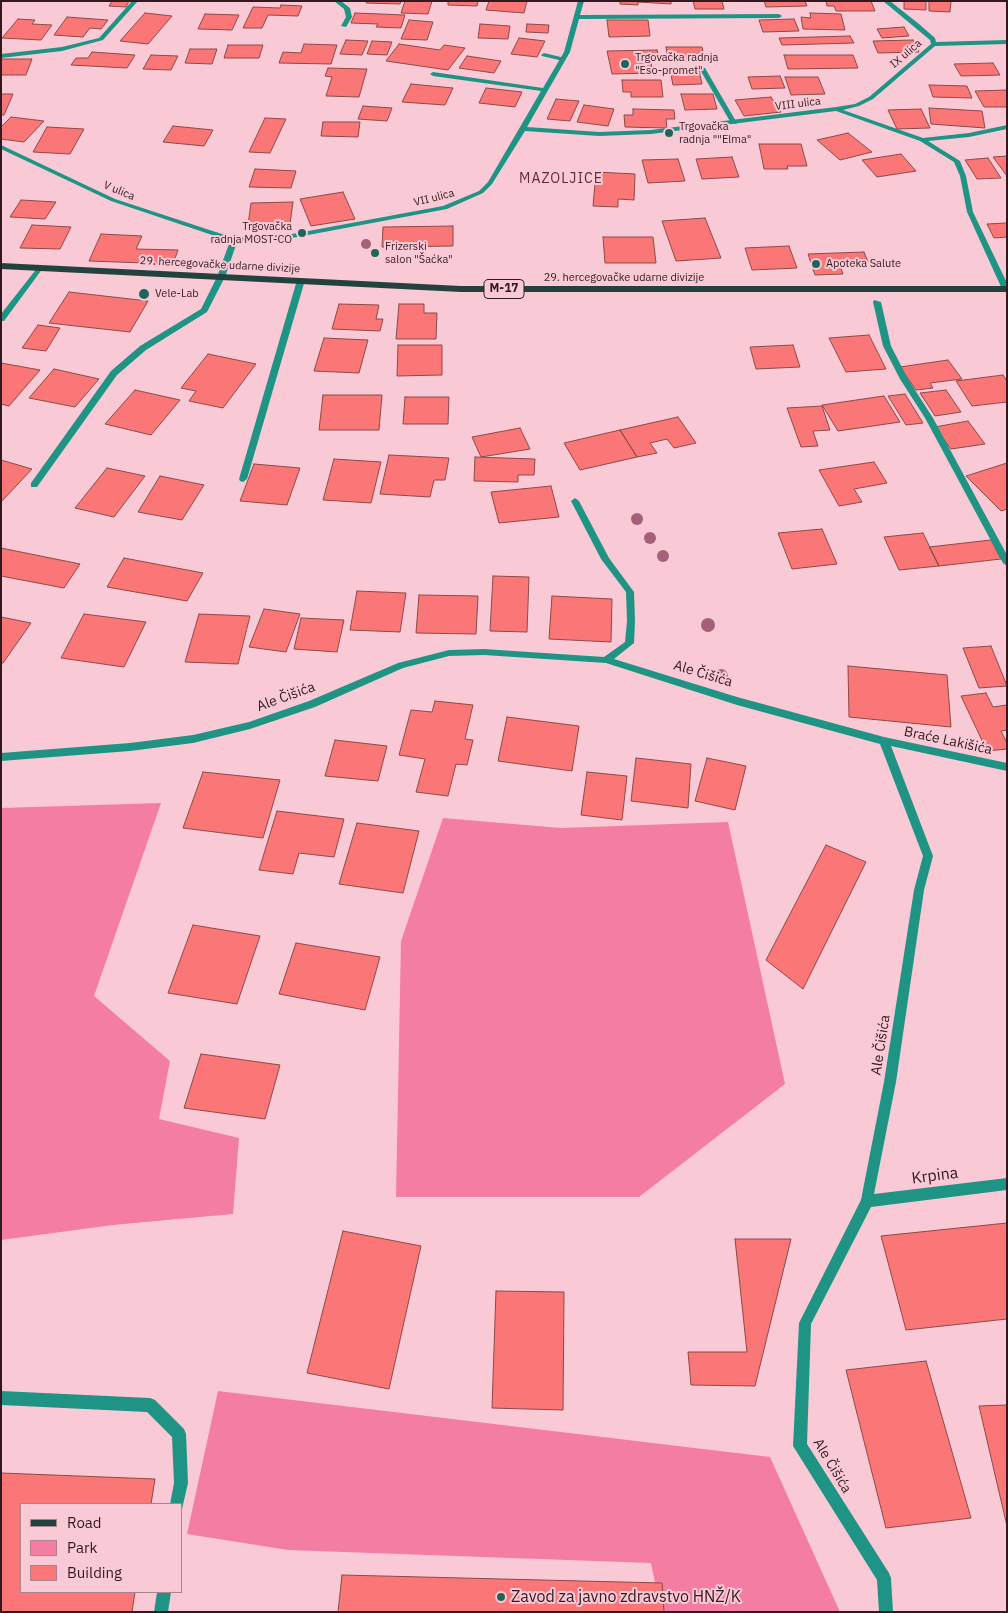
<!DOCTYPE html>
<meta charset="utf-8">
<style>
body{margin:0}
#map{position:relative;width:1008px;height:1613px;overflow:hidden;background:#f9cad5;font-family:"IBM Plex Sans",sans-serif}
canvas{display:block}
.frame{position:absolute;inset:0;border:2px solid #331820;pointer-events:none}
.legend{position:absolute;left:20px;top:1503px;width:162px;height:90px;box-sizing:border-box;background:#f9cad5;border:1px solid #aa838d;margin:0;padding:6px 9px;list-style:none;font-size:15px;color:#331820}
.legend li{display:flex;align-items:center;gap:10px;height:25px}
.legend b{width:25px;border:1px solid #aa838d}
</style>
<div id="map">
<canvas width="1008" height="1613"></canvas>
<div class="frame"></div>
<ul class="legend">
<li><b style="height:6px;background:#23423d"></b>Road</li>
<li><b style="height:14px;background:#f47ea2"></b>Park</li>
<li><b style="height:14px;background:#fb7676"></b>Building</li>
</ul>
</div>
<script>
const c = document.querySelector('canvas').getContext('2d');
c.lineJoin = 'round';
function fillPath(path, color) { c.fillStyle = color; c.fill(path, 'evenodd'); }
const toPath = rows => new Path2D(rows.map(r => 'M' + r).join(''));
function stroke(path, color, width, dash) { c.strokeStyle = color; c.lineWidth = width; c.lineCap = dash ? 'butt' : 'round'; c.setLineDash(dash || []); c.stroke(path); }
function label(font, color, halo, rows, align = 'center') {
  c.font = font + ' "IBM Plex Sans",sans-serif'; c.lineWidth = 4; c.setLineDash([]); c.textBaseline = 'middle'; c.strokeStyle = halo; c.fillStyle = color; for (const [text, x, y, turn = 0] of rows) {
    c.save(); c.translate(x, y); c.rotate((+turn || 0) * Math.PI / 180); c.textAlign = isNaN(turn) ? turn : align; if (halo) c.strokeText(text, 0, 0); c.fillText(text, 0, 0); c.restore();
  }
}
fillPath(toPath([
 [161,803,94,996,170,1061,159,1119,239,1138,233,1214,113,1225,1,1240,1,808],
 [443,818,561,828,728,822,785,1084,639,1197,396,1197,401,941],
 [218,1391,770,1457,840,1612,661,1612,651,1563,288,1550,187,1534]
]), '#f47ea2');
const building = toPath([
 [112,1,129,1,126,7,109,6,112,1],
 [367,1,401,1,400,4,366,3,367,1],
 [405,1,432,1,428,14,401,13,405,1],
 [448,1,478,1,477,6,448,5,448,1],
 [489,1,527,1,524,13,486,10,489,1],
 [620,1,671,1,671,4,638,2,638,5,620,4,620,1],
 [693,1,722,1,724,9,695,9,693,1],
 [764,1,805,1,807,6,766,7,764,1],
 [826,1,871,1,875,11,836,11,834,6,827,6,826,1],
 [904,1,926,1,926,10,904,9,904,1],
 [929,1,951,1,950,12,929,11,929,1],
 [281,5,302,6,298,16,268,15,262,28,243,28,253,7,280,8,281,5],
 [145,13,172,16,148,44,120,41,145,13],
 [355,13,405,15,401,28,376,27,378,24,351,23,355,13],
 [810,13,841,14,845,30,803,29,801,17,811,18,810,13],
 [205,14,239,15,232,30,198,29,205,14],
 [67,17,108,20,101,29,90,28,83,37,54,35,67,17],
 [18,19,35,20,32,24,52,25,41,40,2,38,18,19],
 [794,19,799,31,763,32,759,20,794,19],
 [409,20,433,22,427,40,401,39,409,20],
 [607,20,648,20,650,36,609,37,607,20],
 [480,24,510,26,508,39,478,38,480,24],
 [527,24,549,25,548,33,526,32,527,24],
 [904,27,909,36,882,38,877,29,904,27],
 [850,36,854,43,782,45,779,38,850,36],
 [519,38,545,41,537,57,511,54,519,38],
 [346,40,368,41,362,55,340,54,346,40],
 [913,40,919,52,878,53,873,41,913,40],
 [372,41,392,42,387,55,367,54,372,41],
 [304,44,337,45,331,64,279,63,283,52,301,53,304,44],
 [399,44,440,50,444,45,465,48,448,70,386,61,399,44],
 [228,45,263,45,259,58,224,58,228,45],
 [666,47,702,47,705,61,668,61,666,47],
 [190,49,217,49,212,64,185,63,190,49],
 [657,50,659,58,650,58,653,73,612,74,607,51,657,50],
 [92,52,135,55,127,68,71,65,76,58,88,58,92,52],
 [151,55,178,56,171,70,143,69,151,55],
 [784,55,853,55,858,68,788,69,784,55],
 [467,56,501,61,494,73,459,68,467,56],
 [1,59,32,59,26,75,1,75,1,59],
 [993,63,1000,75,961,76,954,64,993,63],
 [328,68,367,69,359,97,326,96,332,77,325,76,328,68],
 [670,70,699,70,702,84,673,85,670,70],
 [780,76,785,88,752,89,748,77,780,76],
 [785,77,818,77,825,94,791,95,785,77],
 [622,80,661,80,663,97,631,97,631,92,623,92,622,80],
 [411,84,453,88,445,105,402,102,411,84],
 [929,85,967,86,972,98,933,97,929,85],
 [486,88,522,92,515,107,479,103,486,88],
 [1007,90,1007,107,984,107,975,91,1007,90],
 [1,94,13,94,4,115,1,115,1,94],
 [681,94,713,94,717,109,685,110,681,94],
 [771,97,781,112,744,116,735,100,771,97],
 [556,99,579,101,570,121,547,119,556,99],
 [584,105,614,109,608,126,577,122,584,105],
 [363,106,392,108,387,121,358,119,363,106],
 [929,108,982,111,985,128,931,124,929,108],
 [633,109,674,110,675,119,666,119,667,128,625,127,624,115,633,115,633,109],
 [921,109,930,128,897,129,888,110,921,109],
 [11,117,44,121,24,142,1,139,1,127,11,117],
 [265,118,286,119,270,153,249,152,265,118],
 [323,122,360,122,358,137,321,136,323,122],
 [173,126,213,130,204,146,163,142,173,126],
 [47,127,84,129,70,154,33,152,47,127],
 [848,133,872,152,840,160,817,140,848,133],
 [759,144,801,144,807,166,787,166,788,169,764,169,759,144],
 [901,154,916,171,877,177,862,160,901,154],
 [1007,156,1007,176,993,157,1007,156],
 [732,157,739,177,702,179,696,159,732,157],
 [988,158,1001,178,977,179,965,160,988,158],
 [678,159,685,181,648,183,642,160,678,159],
 [255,169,296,171,291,188,249,187,255,169],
 [596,172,635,174,634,200,618,199,618,207,593,206,596,172],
 [343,192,355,219,311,226,300,199,343,192],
 [21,200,56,202,45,219,10,217,21,200],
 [293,202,290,224,248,225,251,203,293,202],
 [705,218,721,258,676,261,662,221,705,218],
 [1007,223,1007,237,994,238,987,224,1007,223],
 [32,225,71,227,60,249,20,248,32,225],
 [453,226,453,246,382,247,383,227,453,226],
 [101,234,142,236,136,249,178,250,173,264,89,261,101,234],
 [603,237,653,237,656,263,605,263,603,237],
 [789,246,797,268,752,270,745,248,789,246],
 [864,252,868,262,839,263,843,274,815,275,808,254,864,252],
 [69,292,148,301,130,332,49,323,69,292],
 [339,304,379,305,376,319,383,319,380,331,332,329,339,304],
 [399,304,424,304,424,313,437,313,436,339,396,339,399,304],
 [38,325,60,328,46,351,22,348,38,325],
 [869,335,886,369,846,372,829,338,869,335],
 [324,338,368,340,359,373,314,371,324,338],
 [398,345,442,345,442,375,397,376,398,345],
 [793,345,800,367,756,369,750,347,793,345],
 [208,354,256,364,223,408,189,401,196,391,181,388,208,354],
 [948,360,962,379,930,383,933,388,916,390,900,367,948,360],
 [1,363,40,370,9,406,1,404,1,363],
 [54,369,99,379,75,407,29,398,54,369],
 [1003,375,1007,381,1007,402,972,406,956,381,1003,375],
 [135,390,180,400,151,435,105,424,135,390],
 [946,390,961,412,935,416,920,393,946,390],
 [905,394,923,423,906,425,888,396,905,394],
 [323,395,382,395,379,430,319,430,323,395],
 [884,396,900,422,838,431,822,405,884,396],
 [405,397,449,397,448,424,403,424,405,397],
 [822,406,830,430,813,431,818,446,801,447,787,408,822,406],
 [678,417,696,443,674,448,667,439,650,443,657,453,637,457,620,430,678,417],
 [968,421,985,444,951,449,935,427,968,421],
 [520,428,530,449,481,457,472,437,520,428],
 [620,430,637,457,580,470,564,443,620,430],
 [389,455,449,458,445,480,434,480,430,497,380,494,389,455],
 [475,457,535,459,534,475,518,475,518,482,474,481,475,457],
 [334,459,381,462,371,503,323,500,334,459],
 [1,460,32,469,1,502,1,460],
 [874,462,887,483,854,489,862,502,839,506,819,470,874,462],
 [1007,463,1007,509,1001,511,966,476,1007,463],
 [254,464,300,468,287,505,240,501,254,464],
 [107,468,145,476,114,517,75,508,107,468],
 [160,476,204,485,182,520,138,512,160,476],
 [551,486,559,517,499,523,491,492,551,486],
 [822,529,837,564,792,569,778,533,822,529],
 [923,533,939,566,899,570,884,537,923,533],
 [991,540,1001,559,939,566,929,547,991,540],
 [1,548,80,564,64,588,1,576,1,548],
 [124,558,203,573,187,601,107,587,124,558],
 [493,576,529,577,527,632,490,631,493,576],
 [357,591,406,593,400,632,350,630,357,591],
 [419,595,478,596,476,634,416,633,419,595],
 [552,596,612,599,611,642,549,639,552,596],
 [264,609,300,614,286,652,249,647,264,609],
 [84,614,146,622,124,667,61,658,84,614],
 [199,614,250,616,238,664,185,662,199,614],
 [1,617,31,623,3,663,1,663,1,617],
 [301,618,344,620,337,652,294,649,301,618],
 [991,646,1007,686,979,688,963,648,991,646],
 [848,666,947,675,951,727,849,717,848,666],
 [986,693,993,707,1007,705,1007,730,1001,731,1007,743,1007,749,987,751,961,696,986,693],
 [435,701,473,705,465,739,473,740,467,765,456,764,448,796,416,792,425,759,399,755,411,710,432,712,435,701],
 [507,717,579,726,572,771,498,761,507,717],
 [335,740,387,746,378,781,325,776,335,740],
 [636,758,691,764,688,808,631,801,636,758],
 [707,758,746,766,735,810,695,801,707,758],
 [203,772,280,780,263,838,183,828,203,772],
 [587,772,627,776,622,820,581,815,587,772],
 [277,811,344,819,334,857,299,853,293,874,259,870,277,811],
 [357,823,419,831,403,893,339,884,357,823],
 [826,845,866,862,803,989,766,960,826,845],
 [193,925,260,936,237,1004,168,993,193,925],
 [296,943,380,957,365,1010,279,994,296,943],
 [201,1054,280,1065,265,1119,184,1108,201,1054],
 [1007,1223,1007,1319,906,1330,881,1236,1007,1223],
 [343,1231,421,1246,389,1389,307,1373,343,1231],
 [735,1239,791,1239,755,1386,691,1385,688,1352,747,1352,735,1239],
 [496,1291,564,1292,563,1410,492,1408,496,1291],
 [926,1361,971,1518,886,1528,846,1370,926,1361],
 [1007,1405,1007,1526,979,1406,1007,1405],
 [1,1473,155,1479,151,1504,21,1504,21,1592,135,1592,132,1612,1,1612,1,1473],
 [342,1575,662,1583,664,1612,338,1612,342,1575]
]);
fillPath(building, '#fb7676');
stroke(building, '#8d4948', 1);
fillPath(toPath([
 [544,53,565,58,566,59,563,61,542,56,541,55,544,53],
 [700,67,705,68,737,123,736,124,731,123,699,68,700,67],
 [301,278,305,280,247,479,243,482,240,481,239,479,297,280,301,278],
 [1,1391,150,1398,155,1400,184,1429,186,1434,188,1483,182,1509,181,1504,170,1504,174,1483,172,1437,147,1412,1,1405,1,1391],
 [157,1592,171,1592,168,1612,154,1612,157,1592]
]), '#1f9485');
fillPath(toPath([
 [132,1,138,1,103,40,62,51,1,58,1,54,62,47,99,38,132,1],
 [334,1,341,1,350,8,352,17,346,27,341,26,346,17,344,9,334,1],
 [578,1,584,1,580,15,779,14,782,16,779,18,579,19,570,52,527,127,599,132,651,130,836,107,855,104,869,97,931,44,930,40,883,1,890,1,919,24,935,38,936,42,1007,40,1007,44,935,46,873,99,859,106,843,110,923,138,969,133,1007,125,1007,129,969,137,928,141,960,161,966,176,973,212,1007,283,1007,291,1002,289,967,212,960,176,954,162,920,141,836,111,651,134,599,136,525,131,492,184,483,193,447,209,292,238,237,242,225,277,207,312,146,350,117,375,37,487,31,487,31,483,111,371,140,346,201,309,217,277,230,241,111,201,1,149,1,145,115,199,234,238,292,234,443,206,479,191,488,182,541,91,433,76,430,74,433,72,543,88,564,52,578,1],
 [38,267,43,268,4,321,1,321,1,314,38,267],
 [874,300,881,302,891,346,908,379,933,418,1007,555,1007,566,1003,563,925,418,900,379,883,346,873,302,874,300],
 [575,498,579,501,609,558,634,592,635,621,634,643,614,659,737,697,884,737,1007,763,1007,771,891,746,933,856,924,890,896,1082,874,1194,1007,1178,1007,1190,871,1207,811,1324,807,1444,889,1573,891,1578,893,1612,879,1612,877,1580,793,1446,799,1323,861,1200,884,1082,914,890,923,856,880,744,737,705,606,663,484,655,449,656,403,668,315,707,250,729,193,743,130,751,1,761,1,753,130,743,193,735,249,722,309,701,398,663,449,650,484,649,604,657,625,642,627,621,626,592,601,559,571,501,575,498]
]), '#1f9485');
fillPath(toPath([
 [1,263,461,286,1007,286,1007,292,461,292,1,269,1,263]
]), '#23423d');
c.fillStyle = '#a4627a';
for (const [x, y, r] of [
 [366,244,5],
 [637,519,6],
 [650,538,6],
 [663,556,6],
 [708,625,7],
 [721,676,7]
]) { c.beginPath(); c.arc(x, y, r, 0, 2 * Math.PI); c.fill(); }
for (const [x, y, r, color] of [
 [625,64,5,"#1c655b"],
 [669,133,5,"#1c655b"],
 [302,233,5,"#1c655b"],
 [375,253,5,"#1c655b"],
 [816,264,5,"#1c655b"],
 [144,294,6,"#1c655b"],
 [501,1597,5,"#1c655b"]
]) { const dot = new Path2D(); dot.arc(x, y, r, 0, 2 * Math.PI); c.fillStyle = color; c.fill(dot); stroke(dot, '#f9cad5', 2); }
label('11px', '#331820', '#f9cad5', [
 ["IX ulica",906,54,-41],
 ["VIII ulica",798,104,-7],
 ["V ulica",119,191,23],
 ["VII ulica",434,198,-14],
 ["29. hercegovačke udarne divizije",220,265,3],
 ["29. hercegovačke udarne divizije",624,278]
]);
label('11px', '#331820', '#f9cad5', [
 ["Trgovačka radnja",635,58],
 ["\"Eso-promet\"",635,71],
 ["Trgovačka",679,127],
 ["radnja \"\"Elma\"",679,140],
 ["Trgovačka",292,227,"right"],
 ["radnja MOST-CO",292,240,"right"],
 ["Frizerski",385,247],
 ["salon \"Šaćka\"",385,260],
 ["Apoteka Salute",826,264],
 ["Vele-Lab",155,294]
], 'left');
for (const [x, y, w] of [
 [504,289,40]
]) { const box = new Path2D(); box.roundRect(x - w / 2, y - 9.5, w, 19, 4); c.fillStyle = '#f9cad5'; c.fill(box); stroke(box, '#331820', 1); }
label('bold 12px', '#331820', null, [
 ["M-17",504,289]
]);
c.letterSpacing = '1px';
label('14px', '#65273b', '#f9cad5', [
 ["MAZOLJICE",561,179]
]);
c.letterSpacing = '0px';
label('14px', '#331820', '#f9cad5', [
 ["Ale Čišića",703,674,17],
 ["Ale Čišića",286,697,-20],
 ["Braće Lakišića",948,741,12],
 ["Ale Čišića",881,1045,-81],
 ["Ale Čišića",832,1466,59]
]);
label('16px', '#331820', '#f9cad5', [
 ["Krpina",935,1176,-7]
]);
label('16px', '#331820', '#f9cad5', [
 ["Zavod za javno zdravstvo HNŽ/K",511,1597]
], 'left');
</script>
